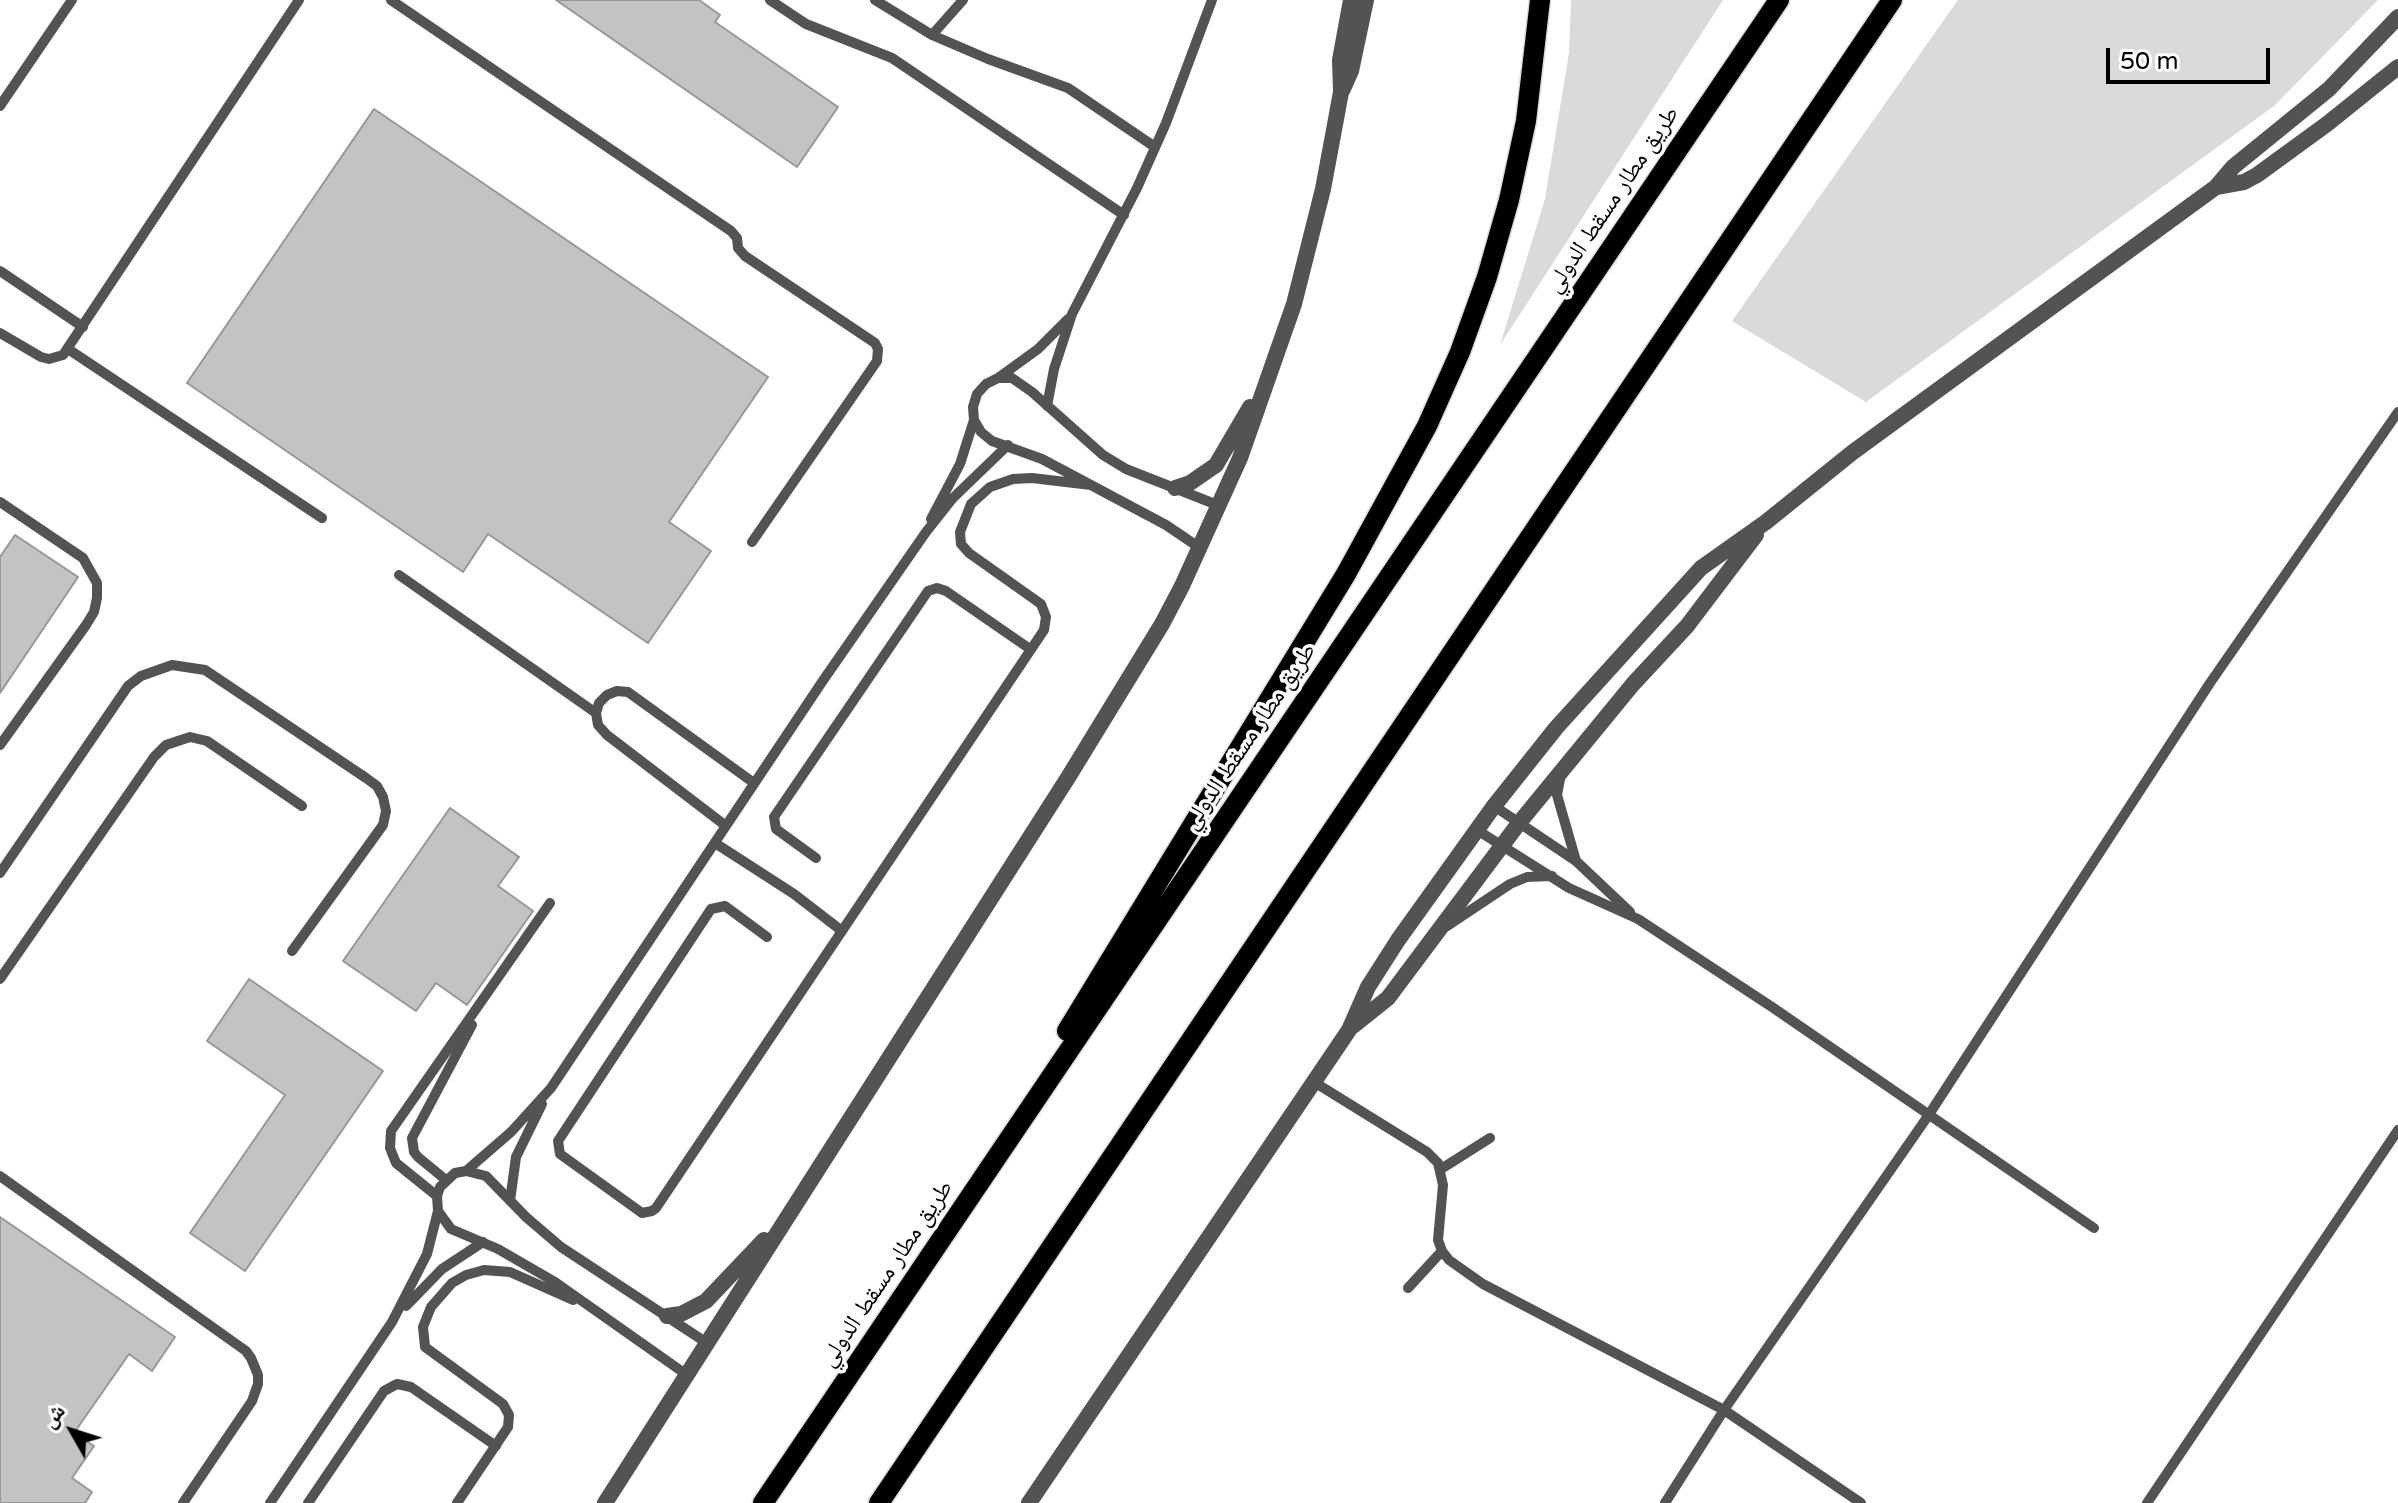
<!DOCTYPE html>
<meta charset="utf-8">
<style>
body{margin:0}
#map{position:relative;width:2398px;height:1503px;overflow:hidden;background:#fff;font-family:"Varela Round","Noto Naskh Arabic",sans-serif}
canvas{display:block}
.north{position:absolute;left:32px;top:1391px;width:80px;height:80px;-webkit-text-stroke:6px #fff;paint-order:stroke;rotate:309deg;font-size:22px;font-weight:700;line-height:32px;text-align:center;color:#000}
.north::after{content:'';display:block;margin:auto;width:28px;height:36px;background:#000;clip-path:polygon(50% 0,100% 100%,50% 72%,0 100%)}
.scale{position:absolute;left:2106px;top:48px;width:164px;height:36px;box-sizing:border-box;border:4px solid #000;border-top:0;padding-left:10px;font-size:24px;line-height:28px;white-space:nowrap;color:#000;-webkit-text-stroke:6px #fff;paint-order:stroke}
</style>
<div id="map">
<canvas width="2398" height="1503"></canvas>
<div class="north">ش</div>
<div class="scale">50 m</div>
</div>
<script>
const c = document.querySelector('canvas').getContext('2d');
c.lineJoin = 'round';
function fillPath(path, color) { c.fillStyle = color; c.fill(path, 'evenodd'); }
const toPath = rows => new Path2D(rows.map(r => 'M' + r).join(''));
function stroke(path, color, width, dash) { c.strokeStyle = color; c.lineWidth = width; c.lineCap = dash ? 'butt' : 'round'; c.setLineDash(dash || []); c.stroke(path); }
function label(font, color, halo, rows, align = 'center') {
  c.font = font + ' "Varela Round","Noto Naskh Arabic",sans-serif'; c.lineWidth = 7; c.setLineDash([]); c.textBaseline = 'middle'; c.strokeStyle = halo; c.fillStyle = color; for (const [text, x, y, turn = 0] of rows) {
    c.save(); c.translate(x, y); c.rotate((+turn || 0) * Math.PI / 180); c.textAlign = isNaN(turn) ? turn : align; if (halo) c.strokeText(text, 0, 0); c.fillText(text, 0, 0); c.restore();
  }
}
fillPath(toPath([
 [1571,0,1723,0,1500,345,1545,199,1569,53],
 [1958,0,2378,0,2274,106,1866,402,1732,321]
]), '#dadada');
const building = toPath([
 [556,0,699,0,720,15,715,22,838,107,797,167,556,0],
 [374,109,768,377,669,522,711,551,648,643,488,534,463,572,187,383,374,109],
 [15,535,78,577,0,693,0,557,15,535],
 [450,808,519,857,498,886,533,911,467,1005,436,983,416,1011,343,961,450,808],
 [249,979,383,1071,245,1271,190,1233,285,1095,207,1041,249,979],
 [0,1217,175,1337,152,1371,129,1354,74,1433,94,1446,72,1478,92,1492,85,1503,0,1503,0,1217]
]);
fillPath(building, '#c3c3c3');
stroke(building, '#979797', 2);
const primary = toPath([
 [1067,1031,1346,574,1427,426,1460,352,1487,277,1509,200,1526,121,1540,0],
 [763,1503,1779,0],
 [879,1503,1892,0]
]);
stroke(primary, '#dbdbdb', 23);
stroke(toPath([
 [391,0,731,231,737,238,738,248,745,256,875,343,878,349,877,361,752,542],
 [770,0,806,24,892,58,1124,215],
 [875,0,932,35,988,59,1068,88,1155,147],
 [932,35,963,0],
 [0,106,72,0],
 [0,271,83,327],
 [0,333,41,357,49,359,63,355,299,0],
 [68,349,322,518],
 [998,378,1038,349,1068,319],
 [1047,406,1054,369,1072,314,1137,188,1166,123,1212,0],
 [0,502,83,558,97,583,97,598,94,612,86,625,0,745],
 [931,519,960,464,974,420],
 [1200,548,1166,525,1042,459,992,441,981,432,974,420,973,407,977,394,986,384,998,378,1012,378,1032,392,1103,455,1126,469,1220,506],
 [399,575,596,713],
 [1561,774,1557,795,1576,861],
 [1494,806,1576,861,1630,912],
 [726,826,607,735,598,725,596,713,599,703,607,695,617,691,628,692,754,783],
 [1477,830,1569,888,1638,919,1772,1007,2094,1228],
 [715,843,794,894,842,931],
 [816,858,776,829,774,817,928,591,937,588,946,591,1030,649],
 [0,873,128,686,141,676,172,665,205,670,366,778,377,786,383,797,386,811,383,825,292,951],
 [1447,926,1510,884,1527,877,1552,876],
 [767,937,725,906,711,909,558,1141,560,1154,642,1213,652,1211,656,1208,1044,630,1046,617,1041,604,969,553,961,544,960,532,971,504,990,487,1013,479,1032,478,1091,485],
 [0,979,154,757,166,745,190,737,207,741,302,806],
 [1314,1082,1427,1152,1438,1163,1443,1185,1438,1240,1442,1251,1449,1260,1483,1284,1724,1410,1861,1503],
 [1441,1169,1490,1138],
 [466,1171,511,1132,551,1088,822,682,926,532,953,498,1008,445],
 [0,1176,246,1351,251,1358,258,1375,258,1384,252,1401,183,1503],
 [446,1180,418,1157,414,1152,412,1138,472,1025],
 [437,1196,396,1163,390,1148,391,1131,550,903],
 [510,1201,516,1157,542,1104],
 [1408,1288,1442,1251],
 [406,1306,442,1269,483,1242],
 [687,1375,555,1282,498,1249,451,1229,438,1211,437,1196,440,1187,455,1173,466,1171,486,1176,526,1217,561,1247,707,1343],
 [270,1503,392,1322,427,1254,438,1211],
 [308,1503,384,1391,397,1384,411,1387,496,1446],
 [457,1503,508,1427,509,1415,503,1404,425,1347,423,1327,431,1307,452,1283,466,1275,484,1270,510,1272,573,1300],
 [1665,1503,1724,1410,1928,1116,2210,683,2398,412],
 [2147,1503,2398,1130]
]), '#535353', 10);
stroke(toPath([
 [1342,91,1351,71,1366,0],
 [2216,187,2244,182,2257,175,2327,124,2398,67],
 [1175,488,1190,483,1216,465,1250,407],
 [1353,1026,1388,998,1519,823,1633,684,1687,626,1756,535],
 [667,1316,681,1314,706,1301,764,1240],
 [605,1503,1069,776,1162,624,1182,586,1240,458,1294,304,1323,189,1334,130,1341,92,1340,60,1351,0],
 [1029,1503,1349,1030,1368,987,1398,940,1494,806,1556,728,1701,568,1766,522,1853,452,2216,187,2233,167,2329,89,2398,17]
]), '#535353', 16);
stroke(primary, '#000', 20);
label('24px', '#000', '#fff', [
 ["طريق مطار مسقط الدولي",1613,200,-56],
 ["طريق مطار مسقط الدولي",1250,737,-56],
 ["طريق مطار مسقط الدولي",887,1274,-56]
]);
</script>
